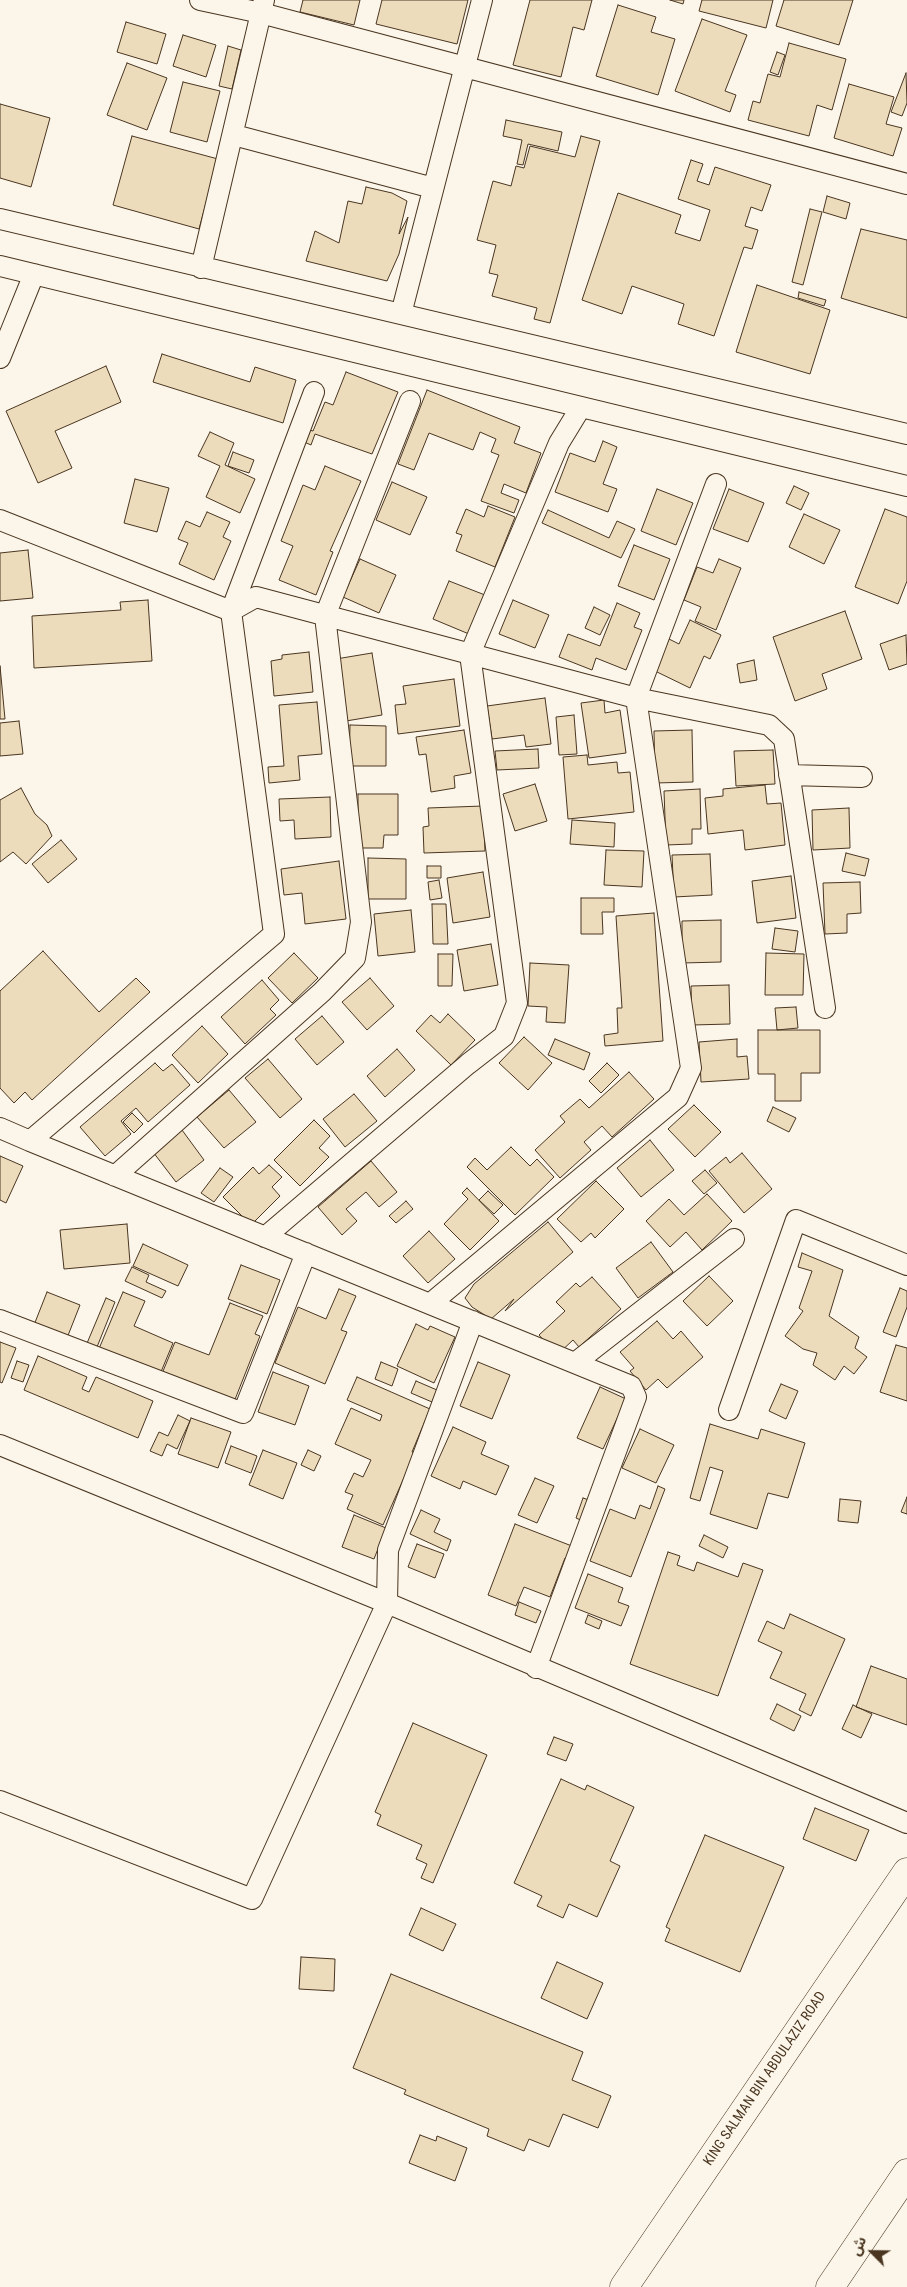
<!DOCTYPE html>
<meta charset="utf-8">
<style>
body{margin:0}
#map{position:relative;width:907px;height:2287px;overflow:hidden;background:#fbf6e9;font-family:"Roboto Condensed","Noto Sans Arabic",sans-serif}
canvas{display:block}
.north{position:absolute;left:847px;top:2227px;width:50px;height:50px;-webkit-text-stroke:4px #fbf6e9;paint-order:stroke;rotate:293deg;font-size:14px;font-weight:700;line-height:20px;text-align:center;color:#4a3520}
.north::after{content:'';display:block;margin:auto;width:18px;height:22px;background:#4a3520;clip-path:polygon(50% 0,100% 100%,50% 72%,0 100%)}
</style>
<div id="map">
<canvas width="907" height="2287"></canvas>
<div class="north">ش</div>
</div>
<script>
const c = document.querySelector('canvas').getContext('2d');
c.lineJoin = 'round';
function fillPath(path, color) { c.fillStyle = color; c.fill(path, 'evenodd'); }
const toPath = rows => new Path2D(rows.map(r => 'M' + r).join(''));
function stroke(path, color, width, dash) { c.strokeStyle = color; c.lineWidth = width; c.lineCap = dash ? 'butt' : 'round'; c.setLineDash(dash || []); c.stroke(path); }
function label(font, color, halo, rows, align = 'center') {
  c.font = font + ' "Roboto Condensed",sans-serif'; c.lineWidth = 4; c.setLineDash([]); c.textBaseline = 'middle'; c.strokeStyle = halo; c.fillStyle = color; for (const [text, x, y, turn = 0] of rows) {
    c.save(); c.translate(x, y); c.rotate((+turn || 0) * Math.PI / 180); c.textAlign = isNaN(turn) ? turn : align; if (halo) c.strokeText(text, 0, 0); c.fillText(text, 0, 0); c.restore();
  }
}
const building = toPath([
 [303,0,360,0,354,25,300,12,303,0],
 [382,0,468,0,457,44,376,24,382,0],
 [530,0,592,0,584,30,573,27,561,77,513,65,530,0],
 [670,0,684,0,683,4,670,0],
 [702,0,773,0,766,28,699,11,702,0],
 [784,0,853,0,839,45,776,26,784,0],
 [618,5,656,17,651,32,675,39,658,95,596,76,618,5],
 [702,19,747,35,725,91,736,95,730,112,675,91,702,19],
 [126,22,166,34,157,64,117,52,126,22],
 [183,35,216,45,206,77,173,66,183,35],
 [789,43,846,59,832,110,817,105,809,136,748,120,753,101,760,103,768,74,780,77,789,43],
 [228,46,241,50,232,89,219,86,228,46],
 [777,52,785,55,778,75,770,72,777,52],
 [127,63,167,78,147,130,107,115,127,63],
 [906,73,907,103,902,116,891,112,906,73],
 [183,82,220,91,207,142,170,132,183,82],
 [849,84,894,97,886,124,902,128,893,156,834,138,849,84],
 [0,104,50,118,31,187,0,178,0,104],
 [506,120,562,132,558,151,528,144,523,165,517,164,522,140,503,136,506,120],
 [132,136,218,159,199,229,113,205,132,136],
 [581,136,600,141,550,323,534,319,537,308,492,296,498,275,489,273,496,245,477,240,493,181,511,186,516,166,524,168,530,146,575,157,581,136],
 [691,160,703,164,697,181,709,185,715,167,771,185,762,211,751,207,745,226,758,230,752,249,744,247,714,336,678,324,684,304,632,286,622,314,582,300,618,193,681,215,675,233,700,241,710,210,678,199,691,160],
 [366,187,392,193,407,201,399,234,408,217,399,254,387,281,306,261,315,231,339,243,348,201,362,204,366,187],
 [827,196,850,203,846,219,823,212,827,196],
 [810,209,822,212,803,285,792,282,810,209],
 [861,229,907,240,907,318,841,298,861,229],
 [757,285,830,310,810,374,736,352,757,285],
 [799,292,826,300,824,306,798,298,799,292],
 [162,354,250,382,255,367,296,380,283,423,153,382,162,354],
 [106,366,121,402,55,431,72,468,38,483,6,411,106,366],
 [346,372,398,392,372,454,315,434,311,445,302,441,306,429,313,431,325,402,333,405,346,372],
 [427,390,520,427,514,443,541,453,526,493,504,484,501,493,519,500,514,513,481,501,499,455,491,452,496,439,480,432,473,450,429,433,414,470,398,464,427,390],
 [210,432,234,443,225,465,255,479,240,513,206,497,220,466,198,456,210,432],
 [603,441,617,447,603,484,617,489,608,512,555,492,570,453,595,462,603,441],
 [233,452,254,460,249,473,228,466,233,452],
 [325,466,361,481,330,551,333,552,316,595,279,580,293,546,281,541,303,485,315,490,325,466],
 [135,479,169,488,157,532,124,523,135,479],
 [392,482,427,497,410,535,376,520,392,482],
 [794,486,809,493,801,510,786,503,794,486],
 [657,489,693,503,676,545,641,531,657,489],
 [729,489,764,503,748,542,713,529,729,489],
 [488,506,515,517,495,567,456,551,462,535,456,533,466,509,484,517,488,506],
 [885,509,907,517,907,581,898,604,855,587,885,509],
 [548,510,609,538,617,521,635,529,621,558,542,523,548,510],
 [207,512,230,522,223,537,231,541,214,580,179,564,188,543,178,539,186,521,200,527,207,512],
 [804,514,840,530,824,564,789,547,804,514],
 [634,545,670,559,654,600,618,586,634,545],
 [28,550,33,598,0,601,0,553,28,550],
 [360,559,396,575,379,613,343,597,360,559],
 [719,559,741,568,716,630,695,621,701,607,684,600,697,567,713,573,719,559],
 [449,581,485,595,469,634,433,619,449,581],
 [148,600,152,661,34,668,32,616,121,610,120,602,148,600],
 [513,600,549,615,535,648,499,634,513,600],
 [617,603,640,613,634,627,642,630,626,670,596,658,592,670,559,657,568,634,600,646,617,603],
 [594,607,610,615,600,635,585,628,594,607],
 [845,611,862,659,822,674,827,689,795,701,773,637,845,611],
 [690,620,721,635,710,659,704,656,690,688,655,671,669,639,679,644,690,620],
 [906,635,907,664,889,670,880,644,906,635],
 [309,652,313,692,274,696,271,661,282,659,282,655,309,652],
 [372,653,382,715,346,721,336,659,372,653],
 [754,660,757,680,740,683,737,664,754,660],
 [0,666,5,719,0,719,0,666],
 [454,679,460,726,398,734,395,705,406,704,403,686,454,679],
 [545,698,551,744,526,747,524,735,492,739,487,706,545,698],
 [604,700,605,713,620,710,626,753,589,758,581,703,604,700],
 [317,702,322,754,298,756,300,780,269,783,268,767,284,766,279,705,317,702],
 [574,715,577,754,559,755,556,717,574,715],
 [19,721,23,754,0,756,0,723,19,721],
 [350,725,386,726,386,766,349,766,350,725],
 [464,730,471,773,454,776,455,788,431,792,426,754,419,755,416,737,464,730],
 [692,730,693,782,655,783,654,731,692,730],
 [538,749,539,768,497,770,495,751,538,749],
 [773,750,775,784,736,786,734,751,773,750],
 [587,755,588,765,617,762,618,773,630,772,634,812,568,819,563,757,587,755],
 [535,784,547,821,515,831,503,794,535,784],
 [765,785,767,804,781,803,785,845,745,850,743,830,708,834,705,798,723,796,723,789,765,785],
 [21,788,35,814,47,825,52,836,26,864,13,852,0,862,0,800,21,788],
 [700,789,701,829,692,829,692,844,666,845,664,791,700,789],
 [358,794,398,794,398,835,384,835,383,848,358,848,358,794],
 [330,797,331,837,295,839,294,820,280,821,279,799,330,797],
 [483,806,485,851,424,853,423,827,429,826,428,808,483,806],
 [849,808,850,848,813,850,812,810,849,808],
 [572,820,615,823,614,847,570,844,572,820],
 [61,840,77,859,48,883,32,864,61,840],
 [606,850,644,851,642,887,604,885,606,850],
 [846,853,869,859,865,876,842,871,846,853],
 [710,854,712,895,674,897,672,855,710,854],
 [368,858,406,859,406,899,368,899,368,858],
 [339,861,346,919,305,924,302,893,284,895,281,869,339,861],
 [427,866,441,866,441,878,427,878,427,866],
 [483,872,490,917,453,923,447,878,483,872],
 [791,876,796,918,757,923,752,881,791,876],
 [439,880,442,898,430,900,428,882,439,880],
 [860,882,861,913,847,914,847,933,825,934,823,883,860,882],
 [581,898,614,898,614,912,602,912,603,934,581,934,581,898],
 [432,904,446,904,448,944,433,944,432,904],
 [411,910,415,952,378,956,374,914,411,910],
 [654,913,663,1041,605,1046,604,1035,618,1033,617,1008,622,1008,616,916,654,913],
 [721,920,721,962,682,963,682,921,721,920],
 [775,928,798,931,795,952,772,949,775,928],
 [491,944,498,985,464,991,457,950,491,944],
 [43,951,99,1012,136,978,150,992,32,1100,25,1092,14,1103,0,1088,0,991,43,951],
 [294,953,318,978,292,1003,268,978,294,953],
 [766,953,804,954,803,995,765,995,766,953],
 [438,954,453,954,452,986,438,986,438,954],
 [530,963,569,965,565,1023,546,1022,547,1007,528,1006,530,963],
 [370,978,394,1006,367,1030,342,1002,370,978],
 [262,980,279,1000,270,1009,276,1015,245,1044,221,1017,262,980],
 [729,985,730,1024,692,1025,691,986,729,985],
 [796,1007,798,1028,777,1030,775,1008,796,1007],
 [448,1014,475,1040,451,1065,416,1031,431,1015,440,1023,448,1014],
 [322,1016,344,1042,317,1065,295,1039,322,1016],
 [202,1026,228,1054,198,1083,172,1055,202,1026],
 [758,1030,820,1030,820,1073,801,1073,801,1101,775,1101,775,1074,758,1074,758,1030],
 [524,1037,552,1063,528,1090,499,1063,524,1037],
 [555,1039,590,1053,584,1070,548,1055,555,1039],
 [737,1039,737,1057,747,1056,749,1079,701,1082,699,1042,737,1039],
 [397,1049,415,1070,385,1097,367,1076,397,1049],
 [268,1059,302,1099,280,1118,245,1078,268,1059],
 [155,1063,163,1071,172,1064,190,1085,148,1122,136,1108,121,1121,131,1134,105,1156,80,1127,155,1063],
 [607,1063,619,1075,601,1093,589,1081,607,1063],
 [629,1072,654,1099,612,1137,602,1126,584,1142,591,1150,560,1178,535,1150,565,1122,560,1116,580,1099,589,1108,629,1072],
 [229,1090,256,1122,224,1148,197,1117,229,1090],
 [354,1094,377,1121,345,1147,323,1119,354,1094],
 [694,1105,721,1132,695,1157,668,1129,694,1105],
 [773,1107,796,1118,789,1132,767,1121,773,1107],
 [132,1113,143,1124,134,1133,123,1122,132,1113],
 [314,1120,330,1136,319,1148,329,1157,300,1186,274,1160,314,1120],
 [182,1130,204,1160,176,1182,153,1152,182,1130],
 [650,1140,674,1170,641,1197,617,1168,650,1140],
 [511,1147,530,1166,537,1159,554,1177,515,1215,467,1167,475,1158,487,1170,511,1147],
 [742,1153,772,1189,744,1213,709,1171,726,1157,730,1163,742,1153],
 [0,1156,23,1166,6,1203,0,1200,0,1156],
 [371,1161,397,1192,379,1207,366,1192,346,1209,357,1221,342,1235,318,1207,371,1161],
 [269,1165,282,1177,272,1187,280,1196,251,1225,223,1197,253,1167,259,1174,269,1165],
 [220,1168,233,1177,214,1202,201,1193,220,1168],
 [705,1170,717,1183,704,1194,692,1181,705,1170],
 [596,1181,624,1209,595,1238,591,1233,581,1242,557,1219,596,1181],
 [467,1188,499,1221,470,1250,444,1224,468,1199,462,1193,467,1188],
 [488,1191,503,1205,494,1214,479,1200,488,1191],
 [707,1194,732,1221,702,1250,686,1232,670,1247,646,1221,669,1199,684,1215,707,1194],
 [406,1201,413,1209,396,1223,389,1216,406,1201],
 [548,1222,573,1252,505,1311,514,1299,491,1319,472,1307,465,1298,474,1284,548,1222],
 [127,1224,130,1263,64,1269,60,1230,127,1224],
 [429,1231,455,1259,428,1283,403,1256,429,1231],
 [651,1242,673,1272,638,1298,616,1268,651,1242],
 [143,1244,188,1265,178,1286,133,1266,143,1244],
 [802,1253,843,1270,829,1316,859,1337,855,1348,867,1357,854,1374,844,1366,835,1380,813,1365,817,1353,803,1349,785,1336,803,1311,799,1308,812,1271,798,1267,802,1253],
 [241,1265,280,1280,267,1314,228,1299,241,1265],
 [132,1267,149,1275,146,1282,166,1291,162,1298,125,1281,132,1267],
 [709,1276,733,1301,707,1326,683,1301,709,1276],
 [592,1277,621,1309,579,1347,573,1340,557,1355,539,1335,565,1311,556,1302,576,1283,580,1287,592,1277],
 [900,1288,907,1291,907,1307,896,1337,883,1332,900,1288],
 [339,1289,356,1296,341,1330,347,1332,325,1384,275,1363,298,1307,326,1319,339,1289],
 [47,1292,80,1305,67,1338,34,1325,47,1292],
 [123,1292,145,1301,134,1326,173,1343,158,1379,98,1351,123,1292],
 [106,1298,115,1302,95,1352,85,1348,106,1298],
 [230,1303,263,1316,255,1334,260,1336,234,1402,161,1376,175,1342,209,1355,230,1303],
 [657,1321,673,1339,681,1331,703,1357,667,1388,658,1379,646,1390,630,1371,634,1368,620,1352,657,1321],
 [416,1324,428,1330,430,1326,455,1337,434,1383,397,1366,416,1324],
 [0,1342,16,1348,2,1383,0,1382,0,1342],
 [896,1345,907,1348,907,1401,880,1392,896,1345],
 [38,1356,87,1377,82,1389,89,1392,96,1377,153,1401,138,1438,24,1390,38,1356],
 [17,1361,29,1365,23,1382,11,1378,17,1361],
 [381,1362,398,1369,392,1386,375,1379,381,1362],
 [478,1362,510,1375,492,1419,460,1406,478,1362],
 [273,1372,309,1386,295,1425,258,1412,273,1372],
 [357,1377,430,1409,412,1452,415,1453,383,1525,347,1509,353,1495,345,1492,354,1473,363,1477,371,1460,335,1444,351,1408,380,1421,382,1415,347,1400,357,1377],
 [416,1381,437,1390,432,1402,411,1393,416,1381],
 [781,1384,798,1391,786,1419,769,1411,781,1384],
 [600,1387,626,1399,603,1449,577,1438,600,1387],
 [178,1415,190,1421,177,1449,167,1444,162,1456,150,1451,159,1432,168,1436,178,1415],
 [191,1418,231,1432,218,1468,178,1454,191,1418],
 [710,1424,758,1439,761,1429,805,1443,788,1498,768,1493,757,1529,710,1514,723,1471,710,1467,700,1501,690,1498,710,1424],
 [453,1427,486,1442,481,1454,509,1466,496,1495,463,1481,460,1489,431,1476,453,1427],
 [640,1429,674,1445,656,1483,622,1468,640,1429],
 [231,1446,257,1456,251,1473,225,1463,231,1446],
 [263,1450,297,1463,283,1499,249,1485,263,1450],
 [308,1450,321,1456,314,1471,301,1465,308,1450],
 [535,1478,554,1486,537,1523,518,1515,535,1478],
 [658,1486,665,1489,631,1577,590,1561,610,1509,635,1519,640,1505,650,1509,658,1486],
 [907,1497,907,1514,901,1512,907,1497],
 [583,1498,592,1501,585,1522,576,1518,583,1498],
 [840,1499,861,1501,858,1523,838,1521,840,1499],
 [421,1510,440,1519,434,1532,451,1540,447,1551,410,1534,421,1510],
 [354,1515,386,1528,374,1559,342,1547,354,1515],
 [515,1524,577,1548,572,1561,565,1558,550,1597,524,1587,516,1606,488,1595,515,1524],
 [704,1535,728,1547,723,1558,699,1546,704,1535],
 [417,1544,444,1554,435,1578,408,1567,417,1544],
 [668,1552,680,1556,677,1565,694,1571,697,1562,738,1577,743,1563,763,1570,718,1696,630,1664,668,1552],
 [588,1574,623,1588,618,1602,629,1606,621,1626,575,1608,588,1574],
 [519,1602,541,1611,536,1623,515,1615,519,1602],
 [790,1614,845,1639,811,1716,799,1710,806,1694,770,1678,782,1652,758,1641,767,1621,784,1629,790,1614],
 [588,1615,602,1621,599,1629,585,1623,588,1615],
 [871,1666,907,1679,907,1725,856,1707,871,1666],
 [777,1704,801,1716,794,1731,770,1719,777,1704],
 [853,1705,872,1714,861,1738,842,1729,853,1705],
 [413,1723,487,1755,433,1883,421,1878,427,1864,416,1859,422,1845,377,1825,381,1815,375,1812,413,1723],
 [554,1737,573,1744,566,1761,547,1754,554,1737],
 [561,1779,585,1790,587,1785,634,1807,610,1861,620,1866,597,1917,569,1904,563,1918,537,1906,542,1896,514,1883,561,1779],
 [815,1808,869,1830,856,1861,803,1839,815,1808],
 [705,1835,784,1867,740,1972,665,1941,670,1929,666,1927,705,1835],
 [421,1908,456,1924,443,1951,409,1935,421,1908],
 [301,1957,335,1959,334,1991,299,1989,301,1957],
 [557,1962,603,1983,587,2019,541,1998,557,1962],
 [391,1974,583,2052,572,2080,611,2096,598,2128,563,2114,549,2147,529,2139,524,2151,487,2136,489,2129,404,2094,406,2090,353,2068,391,1974],
 [420,2135,436,2141,437,2136,467,2148,455,2181,409,2163,420,2135]
]);
fillPath(building, '#ecdcbc');
stroke(building, '#4a3520', 1);
const street = toPath([
 [200,0,261,13,907,184],
 [234,135,433,188],
 [0,219,907,434],
 [0,266,907,486],
 [201,268,264,0],
 [401,314,482,0],
 [0,358,34,274],
 [716,484,636,698,769,725,784,739,825,1008],
 [0,520,231,611,274,934,30,1141,0,1128],
 [231,611,256,597,636,698,691,1068,678,1097,430,1304],
 [231,611,314,392],
 [789,775,862,777],
 [30,1141,631,1386,636,1397,536,1668],
 [115,1176,322,992,355,958,361,922,325,616,410,401],
 [265,1237,468,1064,504,1036,517,1003,470,654,559,443,581,407],
 [0,1320,243,1413,306,1253],
 [575,1363,734,1239],
 [729,1410,796,1220,907,1265],
 [0,1445,387,1603,907,1823],
 [0,1801,252,1899,387,1603,388,1550,473,1321]
]);
const primary = toPath([
 [624,2287,907,1872],
 [830,2287,907,2173]
]);
stroke(street, '#4a3520', 22);
stroke(primary, '#4a3520', 29);
stroke(street, '#fbf6e9', 20);
stroke(primary, '#fbf6e9', 28);
label('14px', '#4a3520', '#fbf6e9', [
 ["KING SALMAN BIN ABDULAZIZ ROAD",765,2079,-56]
]);
</script>
